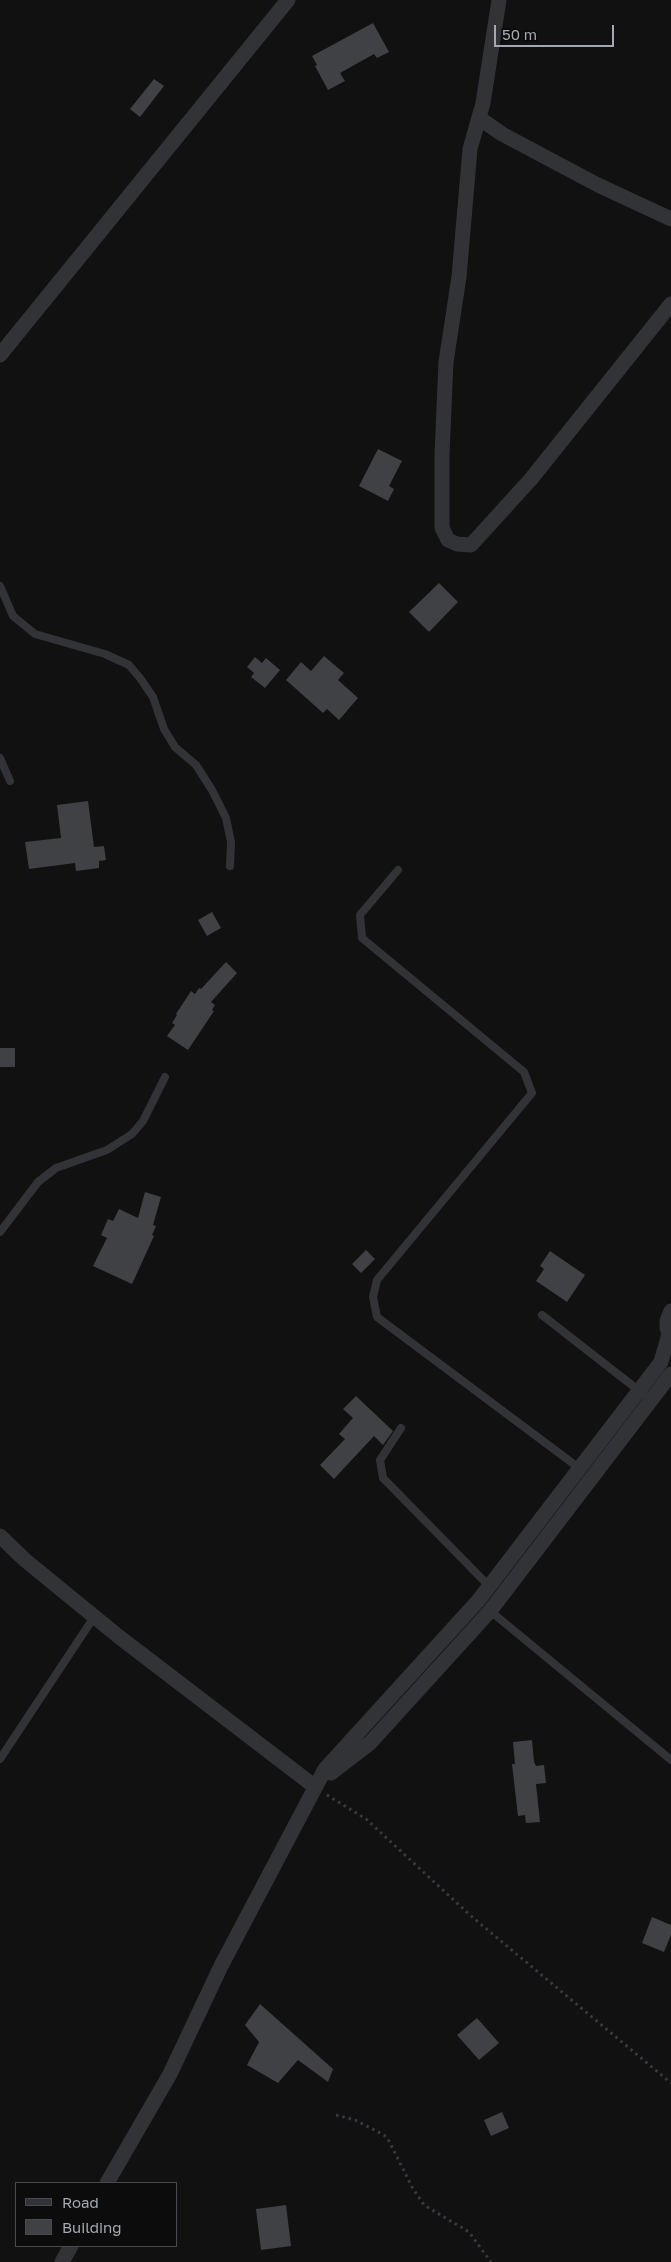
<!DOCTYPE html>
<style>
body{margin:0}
#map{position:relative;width:671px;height:2262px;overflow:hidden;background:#111112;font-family:"Golos Text",sans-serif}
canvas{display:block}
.legend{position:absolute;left:15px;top:2182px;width:162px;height:65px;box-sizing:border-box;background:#0c0c0d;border:1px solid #484a4f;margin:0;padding:6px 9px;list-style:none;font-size:15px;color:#a3a8b2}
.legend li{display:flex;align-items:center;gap:10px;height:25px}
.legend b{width:25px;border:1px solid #484a4f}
.scale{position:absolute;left:494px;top:25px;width:120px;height:22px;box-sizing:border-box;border:2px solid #a3a8b2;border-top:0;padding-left:6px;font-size:15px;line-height:18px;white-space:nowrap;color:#a3a8b2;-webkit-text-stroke:4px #0c0c0d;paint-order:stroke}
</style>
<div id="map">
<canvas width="671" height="2262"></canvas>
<ul class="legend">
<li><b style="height:6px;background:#323337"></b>Road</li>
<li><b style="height:14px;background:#404145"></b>Building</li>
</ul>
<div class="scale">50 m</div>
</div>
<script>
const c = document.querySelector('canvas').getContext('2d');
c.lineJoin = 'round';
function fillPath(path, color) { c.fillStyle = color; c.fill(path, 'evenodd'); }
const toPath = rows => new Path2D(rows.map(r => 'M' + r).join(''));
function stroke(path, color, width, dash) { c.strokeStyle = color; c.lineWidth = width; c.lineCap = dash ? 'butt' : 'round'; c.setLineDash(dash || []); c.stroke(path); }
fillPath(toPath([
 [373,23,389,52,377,58,374,54,340,73,345,81,328,90,315,66,317,65,312,56],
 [154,79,164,86,140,117,130,109],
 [378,449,402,461,389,486,394,489,388,501,359,486],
 [439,583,458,602,429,632,409,612],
 [324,656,344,673,338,680,358,698,339,720,327,709,323,713,286,680,301,662,311,671],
 [255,657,262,663,266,658,280,670,265,688,251,677,254,673,247,667],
 [88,801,94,847,104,846,106,860,99,861,99,868,76,871,75,863,29,869,25,842,61,838,57,805],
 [212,912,221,928,207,936,198,920],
 [226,962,237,973,211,1002,215,1005,212,1010,214,1011,188,1050,167,1036,175,1025,172,1023,177,1015,176,1014,191,991,195,994,199,988,201,989],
 [0,1048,15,1048,15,1067,0,1067],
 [145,1192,161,1197,153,1225,156,1226,152,1235,154,1236,132,1284,93,1266,107,1238,101,1235,108,1219,113,1221,119,1209,138,1218],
 [366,1250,375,1259,361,1273,352,1264],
 [550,1251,585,1275,567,1302,536,1281,544,1269,540,1266],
 [356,1396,393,1431,383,1445,374,1436,334,1479,320,1465,345,1439,339,1434,353,1418,343,1409],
 [532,1740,534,1762,536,1766,544,1765,546,1783,536,1784,540,1822,526,1823,525,1815,518,1816,512,1764,515,1764,513,1742],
 [652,1917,671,1925,671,1935,664,1952,642,1943],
 [260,2004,333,2069,328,2082,298,2060,278,2083,247,2065,259,2042,245,2025],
 [477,2018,499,2043,479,2060,457,2035],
 [502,2112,509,2128,491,2136,484,2120],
 [286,2205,291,2246,261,2250,256,2209]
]), '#404145');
stroke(toPath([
 [327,1795,366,1819,471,1916,671,2083],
 [336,2115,355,2120,384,2135,389,2141,412,2187,424,2205,469,2232,491,2262]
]), '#383a3e', 3, [2.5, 4]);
stroke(toPath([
 [0,586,13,616,35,634,105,654,129,665,140,678,153,697,164,729,175,747,196,765,212,790,226,818,231,842,230,866],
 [0,758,10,781],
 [398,870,360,915,362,938,524,1072,532,1093,377,1280,373,1297,377,1317,579,1468],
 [0,1232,38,1182,56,1168,107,1150,132,1134,143,1121,165,1077],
 [542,1315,651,1400],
 [401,1428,380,1460,383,1478,489,1586],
 [489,1610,671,1760],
 [0,1759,94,1617]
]), '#323337', 8);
stroke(toPath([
 [499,0,483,103,470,149,459,277,446,362,442,454,442,528,448,540,457,544,471,545,531,479,671,304],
 [479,118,502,134,598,185,671,219],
 [0,355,288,0],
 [671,1311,667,1321,667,1328,671,1338],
 [0,1536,25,1560,118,1636,314,1786],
 [331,1773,370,1743,490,1611,671,1374],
 [107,2183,170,2074,221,1966,325,1769,478,1601,661,1362,669,1334],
 [62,2262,71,2246]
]), '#323337', 15);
</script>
